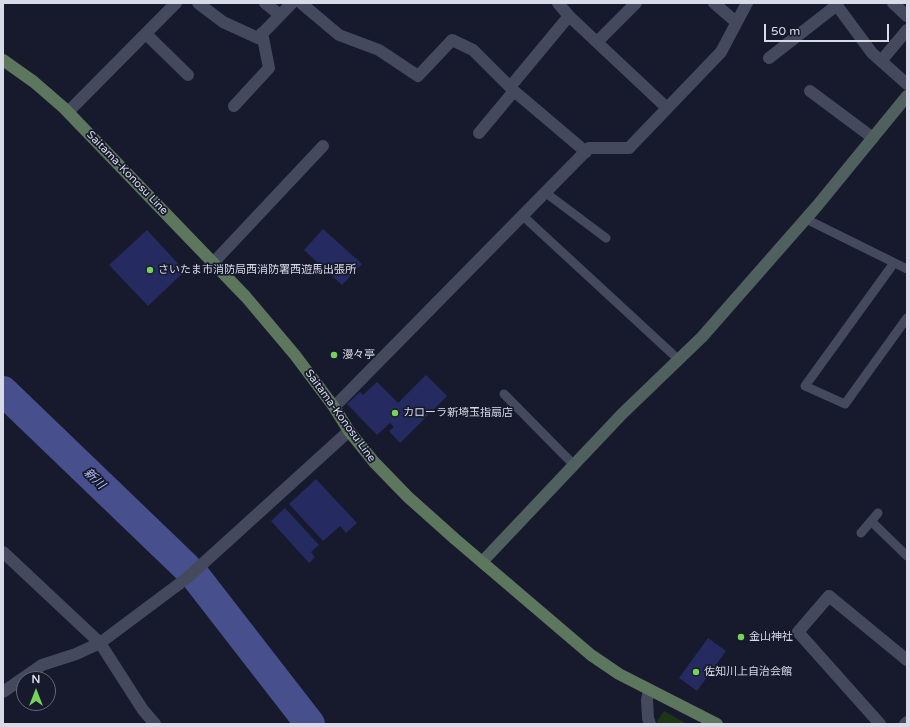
<!DOCTYPE html>
<meta charset="utf-8">
<style>
body{margin:0}
#map{position:relative;width:910px;height:727px;overflow:hidden;background:#171a2c;font-family:"Varela Round",sans-serif}
canvas{display:block}
.frame{position:absolute;inset:0;border:4px solid #d8dbe7;pointer-events:none}
.north{position:absolute;left:16px;top:671px;width:40px;height:40px;box-sizing:border-box;background:#171a2c;border:1px solid #646777;border-radius:50%;rotate:0deg;font-size:11px;font-weight:700;line-height:16px;text-align:center;color:#d8dbe7}
.north::after{content:'';display:block;margin:auto;width:14px;height:18px;background:#77d259;clip-path:polygon(50% 0,100% 100%,50% 72%,0 100%)}
.scale{position:absolute;left:764px;top:24px;width:125px;height:18px;box-sizing:border-box;border:2px solid #d8dbe7;border-top:0;padding-left:5px;font-size:12px;line-height:14px;white-space:nowrap;color:#d8dbe7;-webkit-text-stroke:3px #171a2c;paint-order:stroke}
</style>
<div id="map">
<canvas width="910" height="727"></canvas>
<div class="frame"></div>
<div class="north">N</div>
<div class="scale">50 m</div>
</div>
<script>
const c = document.querySelector('canvas').getContext('2d');
c.lineJoin = 'round';
function fillPath(path, color) { c.fillStyle = color; c.fill(path, 'evenodd'); }
const toPath = rows => new Path2D(rows.map(r => 'M' + r).join(''));
function stroke(path, color, width, dash) { c.strokeStyle = color; c.lineWidth = width; c.lineCap = dash ? 'butt' : 'round'; c.setLineDash(dash || []); c.stroke(path); }
function label(font, color, halo, rows, align = 'center') {
  c.font = font + ' "Varela Round","Noto Sans JP",sans-serif'; c.lineWidth = 3.5; c.setLineDash([]); c.textBaseline = 'middle'; c.strokeStyle = halo; c.fillStyle = color; for (const [text, x, y, turn = 0] of rows) {
    c.save(); c.translate(x, y); c.rotate((+turn || 0) * Math.PI / 180); c.textAlign = isNaN(turn) ? turn : align; if (halo) c.strokeText(text, 0, 0); c.fillText(text, 0, 0); c.restore();
  }
}
fillPath(toPath([
 [664,711,687,724,658,724,657,721]
]), '#1d3615');
stroke(toPath([
 [3,391,186,567],
 [196,577,310,724]
]), '#47508c', 30);
fillPath(toPath([
 [323,229,362,264,342,285,304,250],
 [147,230,185,271,148,306,109,265],
 [426,375,447,396,400,443,389,431,394,427,390,423,377,435,347,404,360,392,363,395,377,382,398,403],
 [316,479,357,523,346,533,340,526,323,541,289,504],
 [285,508,319,545,311,552,315,557,309,563,271,521],
 [708,638,726,651,697,691,679,678]
]), '#252a61');
stroke(toPath([
 [546,193,606,238],
 [523,216,679,360],
 [806,219,907,269],
 [894,263,805,386,845,404,907,318],
 [504,394,574,465],
 [871,521,907,556],
 [861,533,878,513]
]), '#45495e', 9);
stroke(toPath([
 [198,3,223,22,258,38,292,3],
 [265,3,280,15],
 [301,3,339,35,379,50,418,76,452,40,473,50,514,91,586,152],
 [558,3,569,16,667,108],
 [714,3,736,22],
 [835,3,872,53,907,84],
 [893,3,907,16],
 [146,34,188,75],
 [597,42,636,3],
 [769,58,837,5],
 [881,61,907,30],
 [510,87,569,16],
 [810,91,873,138],
 [234,106,269,68,262,33],
 [68,112,176,3],
 [479,133,514,91],
 [213,263,323,146],
 [334,407,589,148,629,148,721,52,747,3],
 [3,552,100,643,143,710,155,724],
 [649,690,647,700,648,718,650,724],
 [3,692,42,665,76,654,100,643,187,578,349,431],
 [880,724,798,632,829,596,907,660],
 [905,724,907,722]
]), '#45495e', 12);
stroke(toPath([
 [482,562,622,414,702,337,817,206,907,96]
]), '#50605e', 12);
stroke(toPath([
 [3,60,34,82,64,108,246,297,295,355,334,407,349,431,374,462,408,497,455,539,591,655,619,674,717,724]
]), '#5c775e', 12);
for (const [x, y, r, color] of [
 [150,270,4,"#77d259"],
 [334,355,4,"#77d259"],
 [395,413,4,"#77d259"],
 [741,637,4,"#77d259"],
 [696,672,4,"#77d259"]
]) { const dot = new Path2D(); dot.arc(x, y, r, 0, 2 * Math.PI); c.fillStyle = color; c.fill(dot); stroke(dot, '#171a2c', 1.5); }
label('11px', '#d8dbe7', '#171a2c', [
 ["Saitama-Konosu Line",127,173,46],
 ["Saitama-Konosu Line",340,416,54]
]);
label('11px', '#d8dbe7', '#171a2c', [
 ["さいたま市消防局西消防署西遊馬出張所",158,270],
 ["漫々亭",342,355],
 ["カローラ新埼玉指扇店",403,413],
 ["金山神社",749,637],
 ["佐知川上自治会館",704,672]
], 'left');
label('italic 12px', '#b2bdf2', '#171a2c', [
 ["新川",94,479,44]
]);
</script>
